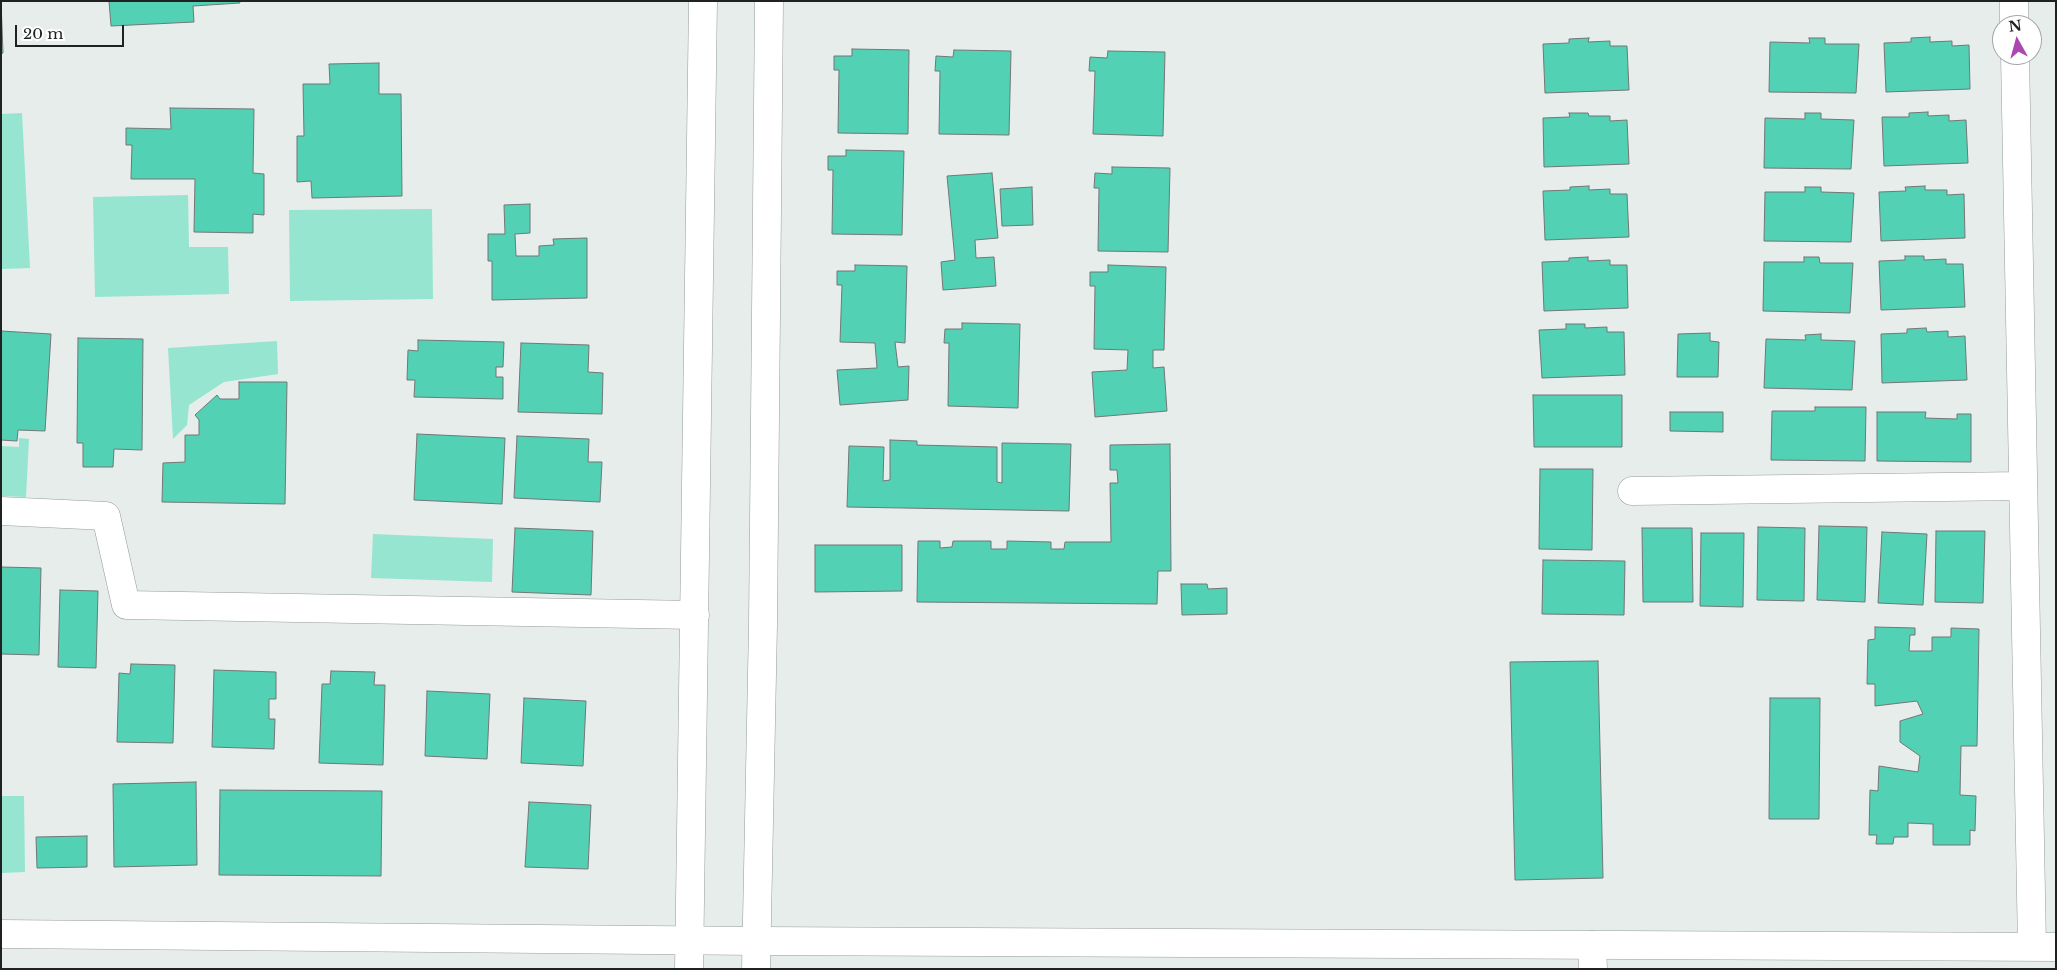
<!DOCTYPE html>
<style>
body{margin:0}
#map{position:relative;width:2057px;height:970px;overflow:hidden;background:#e6edea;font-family:"Libre Baskerville",serif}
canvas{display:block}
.frame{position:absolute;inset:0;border:2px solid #202221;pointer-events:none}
.north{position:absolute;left:1992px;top:15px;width:50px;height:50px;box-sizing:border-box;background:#fff;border:1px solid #a6a7a6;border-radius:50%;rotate:353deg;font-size:14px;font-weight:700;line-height:20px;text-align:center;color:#202221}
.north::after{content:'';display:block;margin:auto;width:18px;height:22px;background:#aa48b0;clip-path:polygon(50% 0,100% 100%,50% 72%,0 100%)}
.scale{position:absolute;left:15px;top:25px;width:109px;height:22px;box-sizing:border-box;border:2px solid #202221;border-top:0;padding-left:6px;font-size:15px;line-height:18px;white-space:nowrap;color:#202221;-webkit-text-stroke:4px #fff;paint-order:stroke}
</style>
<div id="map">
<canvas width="2057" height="970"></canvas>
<div class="frame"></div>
<div class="north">N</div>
<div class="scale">20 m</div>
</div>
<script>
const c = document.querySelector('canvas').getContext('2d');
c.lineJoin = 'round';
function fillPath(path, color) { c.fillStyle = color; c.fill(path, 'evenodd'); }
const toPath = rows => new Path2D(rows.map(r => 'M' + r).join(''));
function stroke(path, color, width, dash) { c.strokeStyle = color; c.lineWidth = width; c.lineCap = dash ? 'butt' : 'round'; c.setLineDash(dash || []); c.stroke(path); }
fillPath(toPath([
 [22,113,30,268,1,269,1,114],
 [188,195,189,247,228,247,229,294,95,297,93,197],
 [432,209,433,299,290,301,289,210],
 [277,341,278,374,224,382,189,405,187,425,173,439,168,348],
 [19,438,29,439,26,497,1,496,1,446,19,447],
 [373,534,493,539,492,582,371,578],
 [1,796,24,796,25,872,1,873]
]), '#95e5d0');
const building = toPath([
 [1,1,3,53,1,54,1,1],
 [109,1,239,1,240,3,193,6,194,22,111,26,109,1],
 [1930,37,1930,42,1952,41,1952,46,1969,45,1970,89,1886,92,1884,43,1911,42,1911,38,1930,37],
 [1589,38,1588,42,1610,41,1610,46,1627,46,1629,90,1545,93,1543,44,1569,43,1569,39,1589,38],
 [1809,38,1825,38,1825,44,1859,44,1856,93,1769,92,1770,42,1810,43,1809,38],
 [852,49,909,50,908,134,838,133,839,70,834,70,834,56,852,56,852,49],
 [954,50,1011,51,1009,135,939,134,940,71,935,71,936,56,953,57,954,50],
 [1108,51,1165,52,1163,136,1093,134,1095,71,1089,71,1090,57,1107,58,1108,51],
 [379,63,379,94,401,94,402,196,312,198,311,181,297,182,297,136,304,136,303,84,330,84,329,64,379,63],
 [170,108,254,109,253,173,264,174,264,215,253,214,253,233,194,232,195,179,131,179,132,145,126,145,126,128,171,129,170,108],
 [1928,112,1928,116,1949,115,1949,121,1966,120,1968,163,1884,166,1882,117,1909,117,1909,113,1928,112],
 [1569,113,1588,113,1589,116,1610,116,1610,121,1627,120,1629,164,1544,167,1543,118,1570,117,1569,113],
 [1805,113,1821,113,1821,119,1854,120,1851,169,1764,168,1765,118,1805,119,1805,113],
 [846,150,904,151,902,235,832,234,833,170,828,170,828,156,846,156,846,150],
 [1112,167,1170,168,1168,252,1098,251,1099,188,1094,188,1095,173,1112,174,1112,167],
 [992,173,998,238,975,240,976,258,994,257,996,286,943,290,941,262,955,260,947,176,992,173],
 [1589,186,1589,190,1610,189,1610,194,1627,194,1629,237,1545,240,1543,191,1570,190,1570,187,1589,186],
 [1925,186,1925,190,1947,190,1947,195,1964,194,1965,238,1881,241,1879,192,1906,191,1905,187,1925,186],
 [1032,187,1033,225,1002,226,1000,189,1032,187],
 [1805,187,1821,187,1821,192,1854,193,1851,242,1764,241,1765,192,1805,192,1805,187],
 [530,204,530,233,515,234,516,256,539,256,539,246,554,245,553,239,587,238,587,298,492,300,492,261,488,261,488,234,505,234,504,205,530,204],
 [1905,256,1924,256,1924,260,1946,259,1946,264,1963,264,1965,307,1881,310,1879,261,1905,260,1905,256],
 [1588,257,1588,261,1610,260,1610,265,1627,265,1628,308,1544,311,1542,262,1569,261,1569,258,1588,257],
 [1804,257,1819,257,1820,263,1853,263,1850,313,1763,311,1764,262,1804,262,1804,257],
 [855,265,907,266,905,343,895,342,898,367,909,366,908,400,840,405,837,370,877,368,875,343,840,342,842,285,837,285,837,271,855,271,855,265],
 [1108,265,1166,267,1164,350,1153,350,1153,368,1164,367,1167,411,1095,417,1092,372,1127,370,1128,350,1094,349,1095,286,1090,286,1090,272,1108,272,1108,265],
 [962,323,1020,324,1018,408,948,406,949,343,944,343,945,329,962,329,962,323],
 [1566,324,1585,324,1585,328,1607,327,1607,332,1624,332,1625,375,1542,378,1539,330,1566,329,1566,324],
 [1926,328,1927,332,1948,331,1948,337,1965,336,1967,380,1882,383,1881,334,1907,333,1907,329,1926,328],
 [1,331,51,334,45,431,18,430,17,441,1,440,1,331],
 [1710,333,1710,341,1719,342,1718,377,1677,377,1678,334,1710,333],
 [1821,334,1821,340,1855,341,1852,390,1764,388,1766,339,1806,340,1805,335,1821,334],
 [78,338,143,339,142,450,114,449,113,467,83,467,83,443,77,443,78,338],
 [418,340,504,342,503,367,496,367,496,377,503,377,503,399,414,397,415,380,407,380,408,350,418,351,418,340],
 [521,343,589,345,588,372,603,373,602,414,518,412,521,343],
 [239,382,287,382,285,504,162,502,163,463,185,462,185,435,199,435,199,420,195,415,217,395,220,399,239,399,239,382],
 [1533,395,1622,395,1622,447,1534,447,1533,395],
 [1815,407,1866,407,1865,461,1771,460,1772,411,1815,411,1815,407],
 [1670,412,1723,412,1723,432,1670,431,1670,412],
 [1877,412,1926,412,1925,418,1957,419,1957,414,1971,414,1971,462,1877,461,1877,412],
 [417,434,505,438,502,504,414,500,417,434],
 [517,436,589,439,588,462,602,462,600,502,514,498,517,436],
 [890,440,917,441,917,445,997,447,997,482,1002,483,1002,443,1071,444,1069,511,847,507,849,446,884,447,883,481,890,480,890,440],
 [1170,444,1171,571,1158,571,1157,604,917,602,918,541,940,541,940,548,952,547,953,541,991,541,991,549,1007,549,1007,541,1051,542,1051,549,1064,549,1065,542,1111,542,1110,483,1118,483,1117,470,1110,470,1110,445,1170,444],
 [1540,469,1593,469,1592,550,1539,549,1540,469],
 [1819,526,1867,527,1865,602,1817,600,1819,526],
 [1758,527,1805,528,1804,601,1757,600,1758,527],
 [515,528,593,531,591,595,512,592,515,528],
 [1642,528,1692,528,1693,602,1643,602,1642,528],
 [1936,531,1985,531,1983,603,1935,602,1936,531],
 [1882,532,1927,534,1923,605,1878,603,1882,532],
 [1701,533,1744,533,1743,607,1700,606,1701,533],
 [815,545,902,545,902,591,815,592,815,545],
 [1543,560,1625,561,1624,615,1542,614,1543,560],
 [1,567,41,568,39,655,1,654,1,567],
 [1181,584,1207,584,1208,589,1227,588,1227,614,1182,615,1181,584],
 [60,590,98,591,96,668,58,667,60,590],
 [1875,627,1915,628,1915,635,1910,635,1909,651,1932,651,1932,637,1951,637,1951,628,1979,629,1977,746,1961,746,1960,795,1976,796,1975,831,1970,830,1970,845,1933,845,1933,824,1908,823,1908,837,1894,837,1893,844,1876,844,1877,835,1869,835,1870,790,1878,791,1879,766,1918,772,1920,756,1900,742,1900,721,1923,714,1917,701,1875,706,1875,684,1867,684,1868,640,1875,639,1875,627],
 [1598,661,1603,878,1515,880,1510,662,1598,661],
 [131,664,175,665,173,743,117,742,119,673,130,674,131,664],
 [214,670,276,672,276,699,269,699,269,719,275,719,274,749,212,747,214,670],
 [331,671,375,672,374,685,385,685,383,765,319,763,322,684,330,684,331,671],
 [427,691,490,694,487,759,425,756,427,691],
 [524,698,586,701,583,766,521,763,524,698],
 [1770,698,1820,698,1819,819,1769,819,1770,698],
 [196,782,197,865,114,867,113,784,196,782],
 [220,790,382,791,381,876,219,875,220,790],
 [529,802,591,805,588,869,525,867,529,802],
 [87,836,87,867,37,868,36,837,87,836]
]);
fillPath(building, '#53d1b4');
stroke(building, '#717775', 1);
const minor = toPath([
 [2014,1,2014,25],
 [2015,55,2032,946],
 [1632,491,2023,486],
 [1,511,106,516,126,605,695,615],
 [1592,945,1593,969]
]);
const tertiary = toPath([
 [1,934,757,941,2056,947]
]);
const secondary = toPath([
 [689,969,703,1],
 [756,969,763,624,769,1]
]);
stroke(minor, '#969c9a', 29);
stroke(tertiary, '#969c9a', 29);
stroke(secondary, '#969c9a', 29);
stroke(minor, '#fff', 28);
stroke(tertiary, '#fff', 28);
stroke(secondary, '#fff', 28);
</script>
